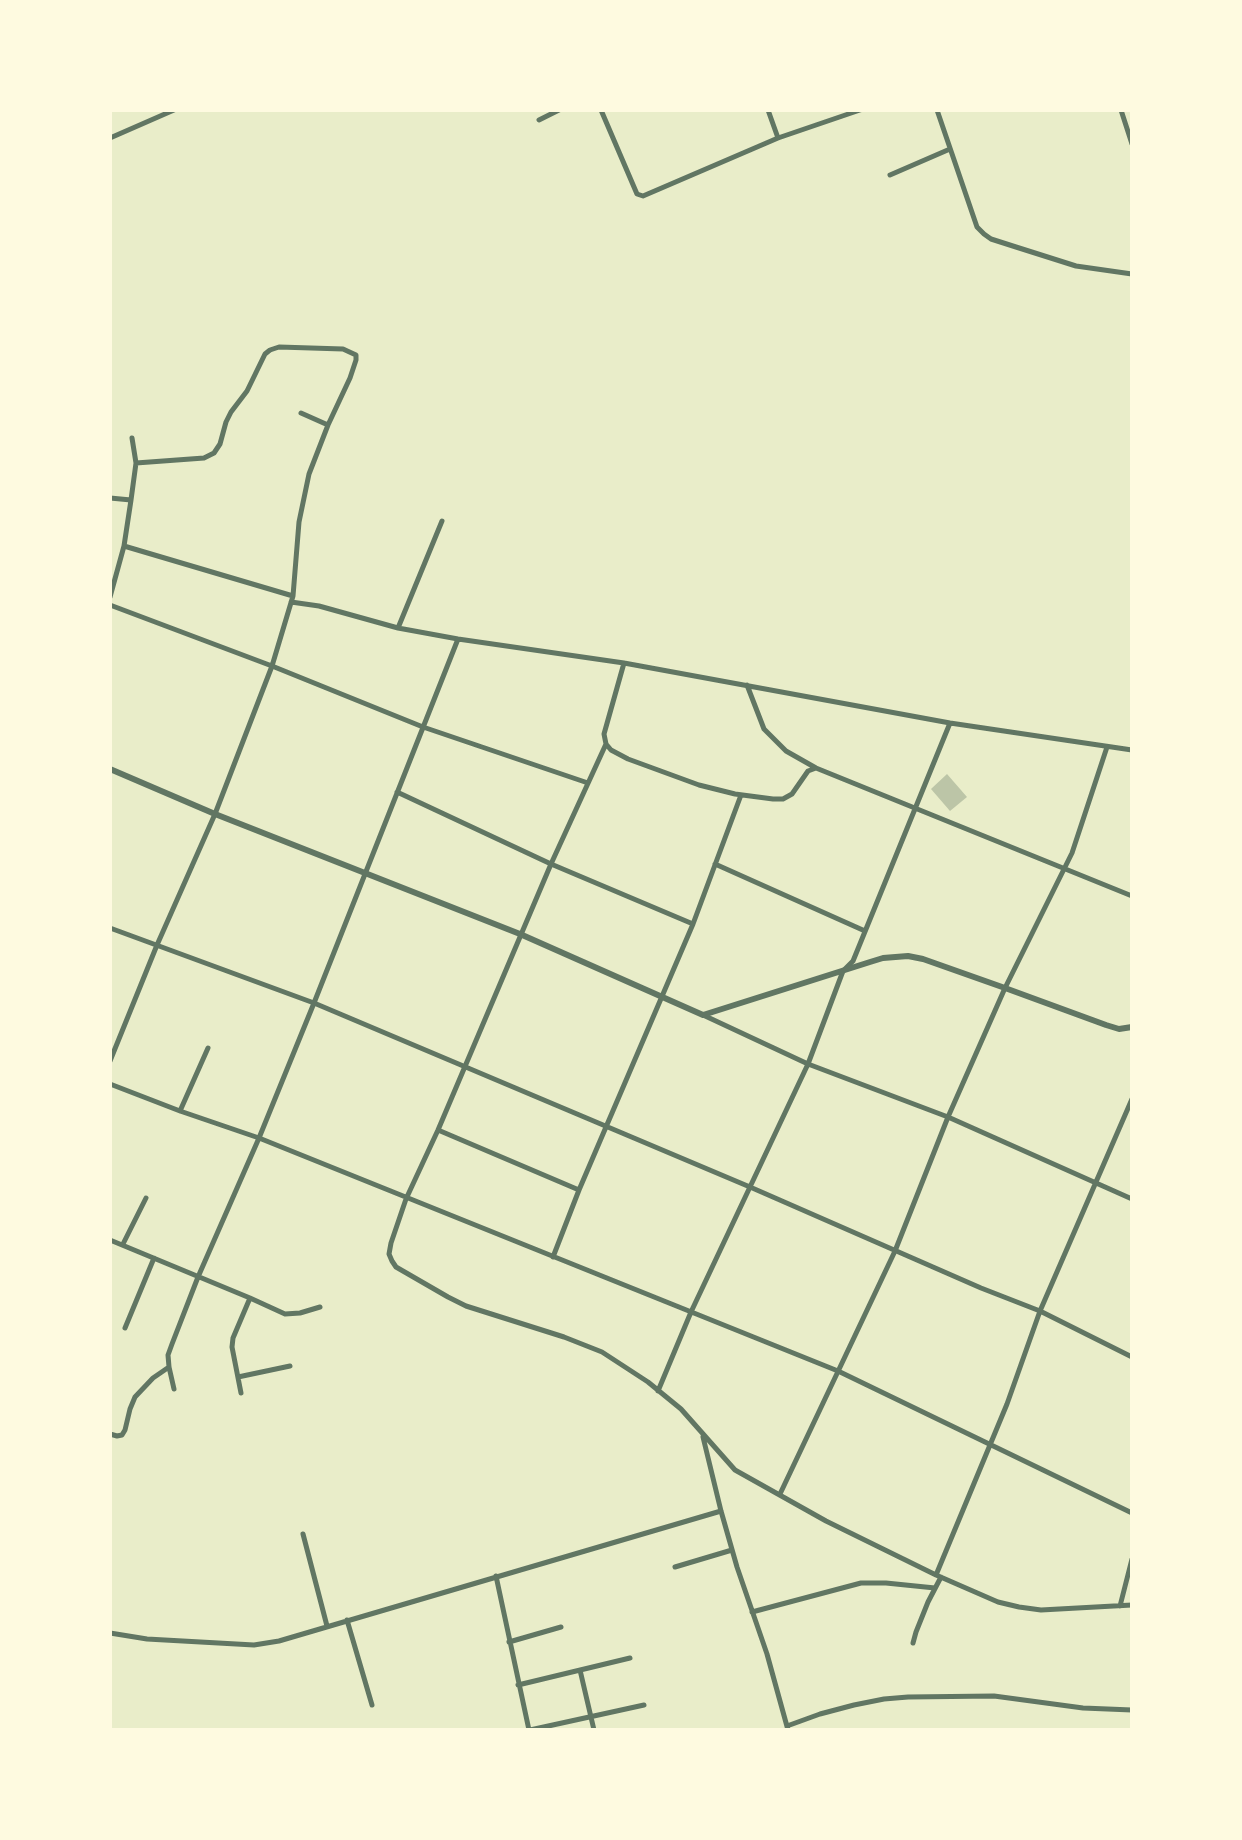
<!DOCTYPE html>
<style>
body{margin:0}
#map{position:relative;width:1242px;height:1840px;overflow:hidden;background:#e9edc9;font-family:Mulish,sans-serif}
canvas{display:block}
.frame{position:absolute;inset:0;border:112px solid #fefae0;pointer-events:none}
</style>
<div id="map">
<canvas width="1242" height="1840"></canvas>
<div class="frame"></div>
</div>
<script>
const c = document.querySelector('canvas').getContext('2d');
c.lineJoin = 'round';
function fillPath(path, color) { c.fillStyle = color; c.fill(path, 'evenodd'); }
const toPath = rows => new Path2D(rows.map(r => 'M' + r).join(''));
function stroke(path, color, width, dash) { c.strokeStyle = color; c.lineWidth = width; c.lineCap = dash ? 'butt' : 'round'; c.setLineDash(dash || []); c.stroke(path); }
fillPath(toPath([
 [947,774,967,797,950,811,931,789]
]), '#bcc5a7');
stroke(toPath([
 [601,110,637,194,643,196,778,138,860,110],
 [768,110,778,138],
 [937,110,977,227,984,234,991,239,1016,247,1076,266,1132,274],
 [1121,110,1132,144],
 [539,120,559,110],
 [110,138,174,110],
 [890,175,950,149],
 [301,413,328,425],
 [110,498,131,500],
 [124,546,293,596],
 [110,597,124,546,131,500,136,463,132,438],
 [291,602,319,606,398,628,458,639,624,663,950,723,1132,750],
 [110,605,272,666,423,727,588,783],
 [398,628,442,521],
 [624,663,604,734,606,744,611,750,628,759,699,785,735,794,773,799,783,799,792,794,808,771,816,768],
 [747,685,764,729,786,751,816,768,1132,896],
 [606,744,551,864,438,1130,406,1199,391,1243,389,1254,392,1261,396,1267,448,1297,466,1306,564,1337,602,1352,648,1382,681,1409,735,1470,826,1521,936,1575,998,1602,1019,1607,1041,1610,1132,1605],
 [397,792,551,864,693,924],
 [715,864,865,931],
 [110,928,314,1003,750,1187,981,1288,1040,1311,1132,1357],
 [703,1015,808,1064,948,1117,1132,1199],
 [110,1061,157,945,215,814,272,666,293,596,299,522,309,474,328,425,350,378,356,360,356,355,343,349,279,347,270,350,265,354,247,391,231,412,226,422,220,444,214,453,204,458,136,463],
 [110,1084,180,1111,259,1138,838,1371,1132,1513],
 [180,1111,208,1048],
 [438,1130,579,1190],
 [110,1240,250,1298,285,1314,300,1313,320,1307],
 [123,1244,146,1198],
 [553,1257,579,1190,693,924,741,795],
 [125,1328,154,1258],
 [238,1377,290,1366],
 [174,1389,169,1367,168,1355,172,1344,198,1277,259,1138,314,1003,458,639],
 [658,1391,691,1312,808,1064,843,971,853,961,950,723],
 [241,1393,232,1347,233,1338,250,1298],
 [110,1434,117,1436,122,1435,125,1430,130,1409,135,1397,153,1378,169,1367],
 [703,1437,721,1511,737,1567,767,1654,788,1730],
 [780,1494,895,1251,948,1117,1005,988,1072,853,1107,747],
 [303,1534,327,1626],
 [675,1567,732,1550],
 [936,1575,1007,1404,1040,1311,1132,1099],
 [496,1576,529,1730],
 [1120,1606,1132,1559],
 [752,1612,861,1583,886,1583,935,1588],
 [347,1620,372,1705],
 [110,1633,147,1639,254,1645,279,1641,721,1511],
 [509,1642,561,1627],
 [913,1643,916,1632,928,1602,941,1577],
 [580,1670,594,1730],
 [518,1685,630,1658],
 [787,1726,820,1714,854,1705,884,1699,908,1697,994,1696,1083,1708,1132,1710],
 [530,1730,644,1705]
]), '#617663', 5);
stroke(toPath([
 [110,769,215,814,520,934,703,1015,870,962,883,958,908,956,923,959,1005,988,1106,1025,1119,1029,1132,1027]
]), '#617663', 6);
</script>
